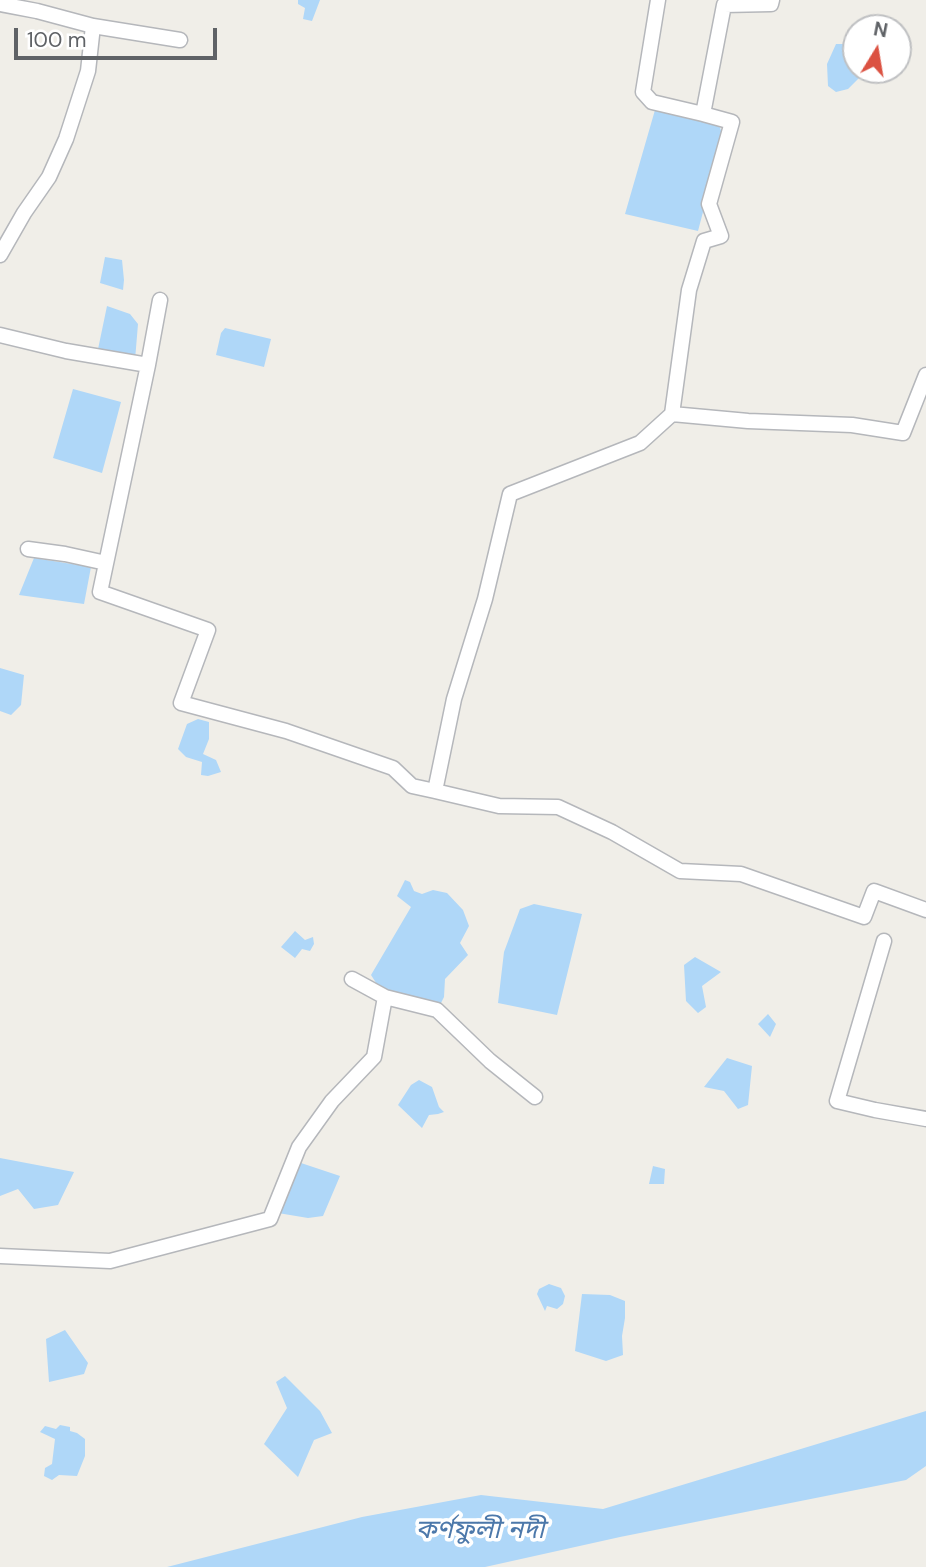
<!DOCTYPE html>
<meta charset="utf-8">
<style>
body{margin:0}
#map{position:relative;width:926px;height:1567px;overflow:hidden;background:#f0eee8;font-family:"DM Sans",sans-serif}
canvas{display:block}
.north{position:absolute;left:842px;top:14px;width:70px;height:70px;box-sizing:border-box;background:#fff;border:2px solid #bfc0c2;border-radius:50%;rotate:11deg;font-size:19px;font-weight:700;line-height:28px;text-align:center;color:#5f6266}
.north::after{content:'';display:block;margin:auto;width:24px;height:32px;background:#db5242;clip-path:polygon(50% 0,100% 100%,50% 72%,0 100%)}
.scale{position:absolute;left:14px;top:28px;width:203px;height:32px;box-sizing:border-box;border:4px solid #5f6266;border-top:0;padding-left:9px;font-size:21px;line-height:24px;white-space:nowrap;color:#5f6266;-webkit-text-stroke:5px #fff;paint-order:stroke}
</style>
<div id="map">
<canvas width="926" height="1567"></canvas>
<div class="north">N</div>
<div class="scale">100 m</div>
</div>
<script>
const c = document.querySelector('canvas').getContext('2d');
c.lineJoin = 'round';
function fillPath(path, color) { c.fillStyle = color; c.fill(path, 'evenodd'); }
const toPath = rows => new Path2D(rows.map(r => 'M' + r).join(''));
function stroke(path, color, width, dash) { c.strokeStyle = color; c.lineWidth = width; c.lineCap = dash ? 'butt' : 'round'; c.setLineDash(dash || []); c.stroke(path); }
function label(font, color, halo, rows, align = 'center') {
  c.font = font + ' "DM Sans","Noto Sans Bengali",sans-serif'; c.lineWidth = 7; c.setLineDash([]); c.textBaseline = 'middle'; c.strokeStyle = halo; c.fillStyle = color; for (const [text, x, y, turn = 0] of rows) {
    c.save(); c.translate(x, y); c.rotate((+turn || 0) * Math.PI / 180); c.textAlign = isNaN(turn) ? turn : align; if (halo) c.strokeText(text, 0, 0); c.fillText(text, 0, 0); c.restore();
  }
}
fillPath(toPath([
 [298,0,320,0,312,21,303,19,305,8,298,4],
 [836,44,848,44,856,50,856,70,861,70,861,76,848,89,836,92,828,86,827,64],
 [655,110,719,125,723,136,698,231,625,214],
 [105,257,122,260,124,280,123,290,100,283],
 [107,306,130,314,138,324,135,360,97,354],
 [225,328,271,339,264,367,216,355,221,333],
 [73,389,121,402,102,473,53,458],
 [34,558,91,567,84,604,19,595],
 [0,668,24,675,21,705,11,715,0,711],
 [198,719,209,722,209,739,203,754,216,760,221,772,208,776,201,775,202,762,186,757,178,749,187,724],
 [405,880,410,882,414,891,422,894,433,890,447,893,463,910,469,926,460,943,468,955,445,979,444,997,440,1005,380,989,371,975,411,907,397,896],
 [534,904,582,914,557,1015,498,1003,504,952,520,909],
 [295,931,305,940,313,937,314,944,310,951,302,949,295,958,281,947],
 [695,957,721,972,702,986,706,1007,698,1013,686,1001,684,965],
 [768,1014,776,1024,770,1037,758,1024],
 [727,1058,752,1066,748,1105,738,1109,724,1091,704,1087],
 [419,1080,432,1087,439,1107,444,1112,438,1114,429,1115,422,1128,398,1105,411,1085],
 [0,1158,74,1172,58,1205,34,1209,18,1189,0,1196],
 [301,1163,340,1176,323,1216,308,1218,278,1213,290,1181],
 [653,1166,665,1169,664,1184,649,1184],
 [549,1284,561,1288,565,1296,563,1304,557,1309,547,1306,545,1311,537,1294,539,1289],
 [582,1294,610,1295,625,1301,625,1318,622,1336,623,1355,606,1361,575,1351],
 [65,1330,88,1363,84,1374,49,1382,46,1339],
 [285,1376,320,1411,332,1433,314,1440,298,1477,264,1444,287,1408,276,1382],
 [926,1411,926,1466,906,1480,620,1537,485,1567,167,1567,362,1517,481,1495,603,1509],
 [60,1425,70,1427,70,1431,77,1433,85,1439,85,1456,77,1476,59,1475,52,1480,44,1476,45,1468,52,1464,55,1439,40,1432,45,1426,56,1429]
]), '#afd7f8');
const minor = toPath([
 [658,0,643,92,652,102,703,114],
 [772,0,771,4,724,5,703,114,732,122,709,204,721,236,704,241,689,290,672,414,748,421,852,425,903,433,926,375],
 [0,4,37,11,93,26],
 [0,255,24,213,49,177,66,139,88,71,93,26,180,40],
 [0,335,66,351,148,365,100,592,208,630,181,703,286,731,393,768,412,786,435,791,454,699,485,599,510,494,640,443,672,414],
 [148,365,160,300],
 [28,549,65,554,106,563],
 [435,791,499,806,558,807,612,832,680,871,741,874,864,917,874,891,926,910],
 [884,941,837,1101,875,1110,926,1119],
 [385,997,437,1010,490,1061,535,1097],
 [0,1256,110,1261,270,1219,299,1147,332,1101,374,1057,385,997,352,979]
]);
stroke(minor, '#b5b7bb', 17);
stroke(minor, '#fff', 14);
label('italic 26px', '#4c78aa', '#fff', [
 ["কর্ণফুলী নদী",480,1531]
]);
</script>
